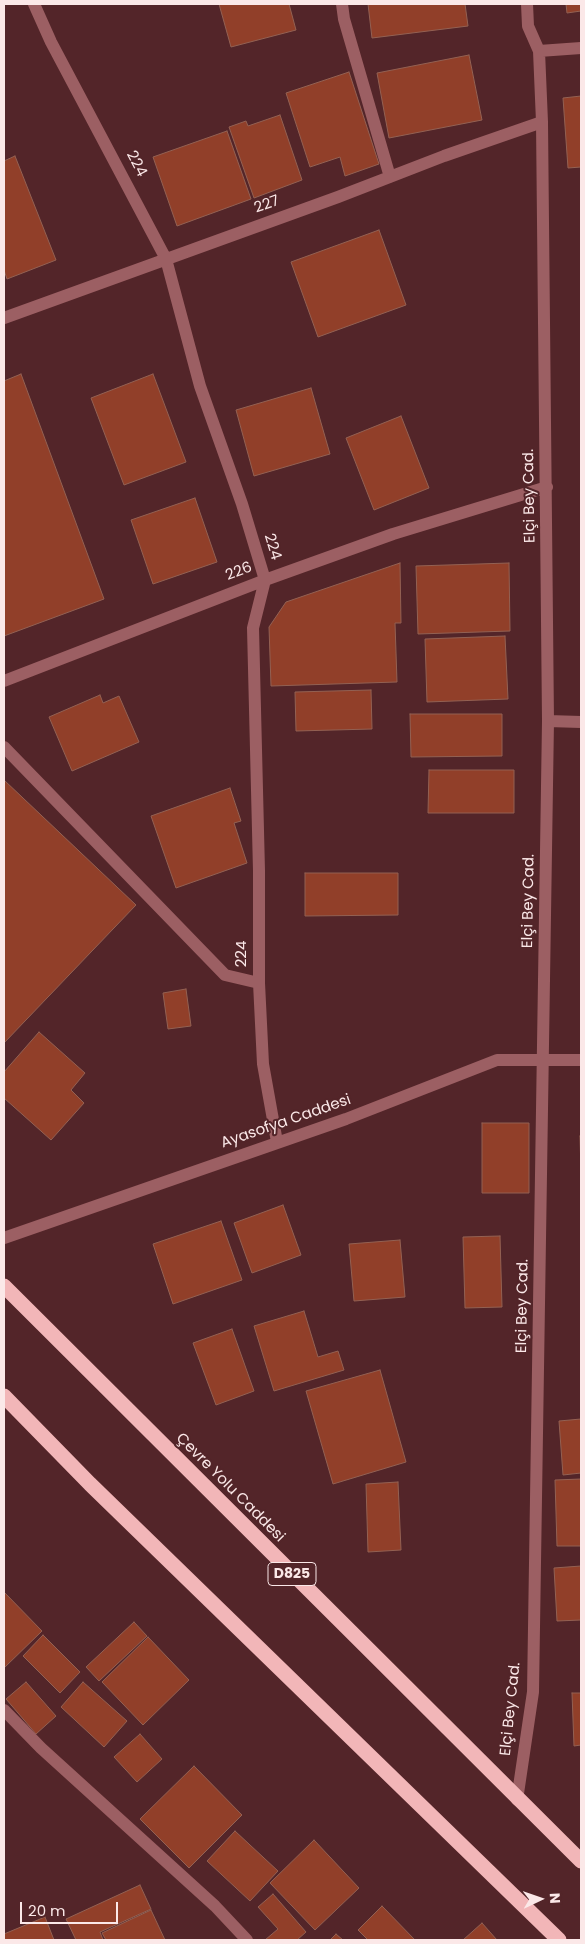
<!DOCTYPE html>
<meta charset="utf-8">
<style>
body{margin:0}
#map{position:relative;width:585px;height:1944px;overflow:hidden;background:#532529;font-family:Poppins,sans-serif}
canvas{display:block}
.frame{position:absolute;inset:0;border:5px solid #fbe8e8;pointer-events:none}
.north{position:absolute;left:515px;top:1874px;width:50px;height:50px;-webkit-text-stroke:4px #532529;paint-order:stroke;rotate:87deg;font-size:14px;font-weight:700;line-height:20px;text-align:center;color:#fbe8e8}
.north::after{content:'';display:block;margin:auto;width:18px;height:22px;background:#fbe8e8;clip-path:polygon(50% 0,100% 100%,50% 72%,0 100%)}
.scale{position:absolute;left:20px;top:1902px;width:98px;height:22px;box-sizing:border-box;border:2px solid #fbe8e8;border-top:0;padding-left:6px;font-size:15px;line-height:18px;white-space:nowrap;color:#fbe8e8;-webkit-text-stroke:4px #532529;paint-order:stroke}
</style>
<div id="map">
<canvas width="585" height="1944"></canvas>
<div class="frame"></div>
<div class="north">N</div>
<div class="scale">20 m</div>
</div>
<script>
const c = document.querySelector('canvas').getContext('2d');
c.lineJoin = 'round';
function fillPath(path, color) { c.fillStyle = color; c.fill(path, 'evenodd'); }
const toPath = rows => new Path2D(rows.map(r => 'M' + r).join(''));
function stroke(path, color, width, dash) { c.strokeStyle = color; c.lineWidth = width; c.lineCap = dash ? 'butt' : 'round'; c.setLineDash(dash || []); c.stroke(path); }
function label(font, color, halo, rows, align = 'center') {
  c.font = font + ' Poppins,sans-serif'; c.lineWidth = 4; c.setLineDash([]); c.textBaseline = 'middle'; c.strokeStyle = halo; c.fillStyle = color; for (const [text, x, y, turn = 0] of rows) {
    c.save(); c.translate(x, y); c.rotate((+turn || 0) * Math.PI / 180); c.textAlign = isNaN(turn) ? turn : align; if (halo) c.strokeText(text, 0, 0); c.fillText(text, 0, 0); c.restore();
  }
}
const building = toPath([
 [219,4,289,4,296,30,231,47,219,4],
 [368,4,465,4,468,26,372,38,368,4],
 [566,4,581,4,581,11,567,13,566,4],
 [469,55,482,120,389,138,377,73,469,55],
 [349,72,379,164,345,176,340,157,310,167,286,93,349,72],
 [581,96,581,167,568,168,563,98,581,96],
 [280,115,302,180,254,198,229,127,246,121,248,126,280,115],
 [227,131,251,199,177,226,153,157,227,131],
 [15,156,56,260,7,279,4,270,4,161,15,156],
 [379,230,406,305,318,337,291,262,379,230],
 [21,374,104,599,4,636,4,381,21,374],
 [153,374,186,462,124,485,91,398,153,374],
 [311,388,330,454,254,476,236,410,311,388],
 [401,416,429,488,374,510,346,438,401,416],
 [195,498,217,562,153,584,131,520,195,498],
 [400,563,401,623,395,623,397,682,271,686,269,627,286,602,400,563],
 [509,563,510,631,418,634,416,566,509,563],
 [505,636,508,699,427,702,425,639,505,636],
 [371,690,372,729,296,731,295,692,371,690],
 [100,695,103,703,119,696,139,742,72,771,49,717,100,695],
 [410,714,502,714,502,756,411,757,410,714],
 [429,770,514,770,514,813,428,813,429,770],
 [4,780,136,905,4,1043,4,780],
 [230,788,241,821,234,823,247,863,176,888,151,816,230,788],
 [305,873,398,873,398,915,305,916,305,873],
 [186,989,191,1026,168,1029,163,993,186,989],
 [39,1032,85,1073,71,1090,84,1103,51,1140,4,1098,4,1072,39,1032],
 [482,1123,529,1123,529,1193,482,1193,482,1123],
 [580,1136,581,1136,581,1172,580,1136],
 [283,1205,301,1255,252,1273,234,1223,283,1205],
 [221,1221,242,1280,173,1304,153,1244,221,1221],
 [500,1236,502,1307,465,1308,463,1237,500,1236],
 [400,1240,405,1297,354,1301,349,1244,400,1240],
 [304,1311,318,1357,338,1351,344,1370,274,1391,254,1326,304,1311],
 [232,1329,254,1391,216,1405,193,1343,232,1329],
 [380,1370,406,1462,333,1484,306,1391,380,1370],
 [581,1419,581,1473,563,1475,559,1421,581,1419],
 [581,1479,581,1546,557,1546,555,1480,581,1479],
 [398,1482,401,1550,368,1552,366,1484,398,1482],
 [581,1566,581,1620,557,1621,554,1568,581,1566],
 [4,1592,42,1631,4,1668,4,1592],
 [134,1622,147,1636,99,1681,86,1667,134,1622],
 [43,1635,80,1672,60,1693,23,1656,43,1635],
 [148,1637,189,1680,143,1725,102,1682,148,1637],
 [26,1682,56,1716,36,1734,6,1699,26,1682],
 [83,1682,127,1721,104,1747,61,1707,83,1682],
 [572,1693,581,1693,581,1745,574,1746,572,1693],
 [140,1734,162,1759,137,1782,114,1757,140,1734],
 [194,1766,242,1815,189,1868,140,1819,194,1766],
 [235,1831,278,1871,250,1901,207,1861,235,1831],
 [314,1840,359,1888,315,1930,270,1883,314,1840],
 [140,1885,151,1909,100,1932,103,1940,76,1940,66,1919,140,1885],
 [273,1894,306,1932,297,1940,265,1940,278,1929,258,1907,273,1894],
 [382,1906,415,1940,368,1940,358,1930,382,1906],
 [151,1910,165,1940,106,1940,102,1933,151,1910],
 [45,1917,54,1940,4,1940,4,1934,45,1917],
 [482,1923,497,1940,463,1940,482,1923],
 [336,1934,343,1940,330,1940,336,1934]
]);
fillPath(building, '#913f29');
stroke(building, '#936153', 1);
stroke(toPath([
 [34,4,51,42,166,259,200,386,242,504,265,580,253,628,259,871,259,983,263,1064,277,1142],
 [342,4,344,19,390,177],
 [539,51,581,48],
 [4,318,338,197,444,156,542,122],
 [4,681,265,580,393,534,547,487],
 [548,721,581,722],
 [4,747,225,975,259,983],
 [4,1238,346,1119,497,1060,581,1060],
 [4,1710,41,1748,215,1906,247,1940],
 [517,1800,533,1692,548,721,542,122,539,51,528,26,527,4]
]), '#9c5f63', 12);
stroke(toPath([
 [4,1286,581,1861],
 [4,1396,90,1484,559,1940]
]), '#f2b6b8', 15);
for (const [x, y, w] of [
 [292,1574,48]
]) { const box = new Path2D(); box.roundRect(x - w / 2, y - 11.5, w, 23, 4); c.fillStyle = '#532529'; c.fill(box); stroke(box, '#fbe8e8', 1); }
label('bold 14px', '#fbe8e8', null, [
 ["D825",292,1574]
]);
label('15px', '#fbe8e8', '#532529', [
 ["224",136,164,63],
 ["227",267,205,-20],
 ["Elçi Bey Cad.",530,496,-91],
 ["224",272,547,73],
 ["226",239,572,-21],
 ["Elçi Bey Cad.",529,901,-89],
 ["224",242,954,-90],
 ["Ayasofya Caddesi",286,1122,-19],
 ["Elçi Bey Cad.",523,1306,-89],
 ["Çevre Yolu Caddesi",230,1488,45],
 ["Elçi Bey Cad.",511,1709,-84]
]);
</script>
